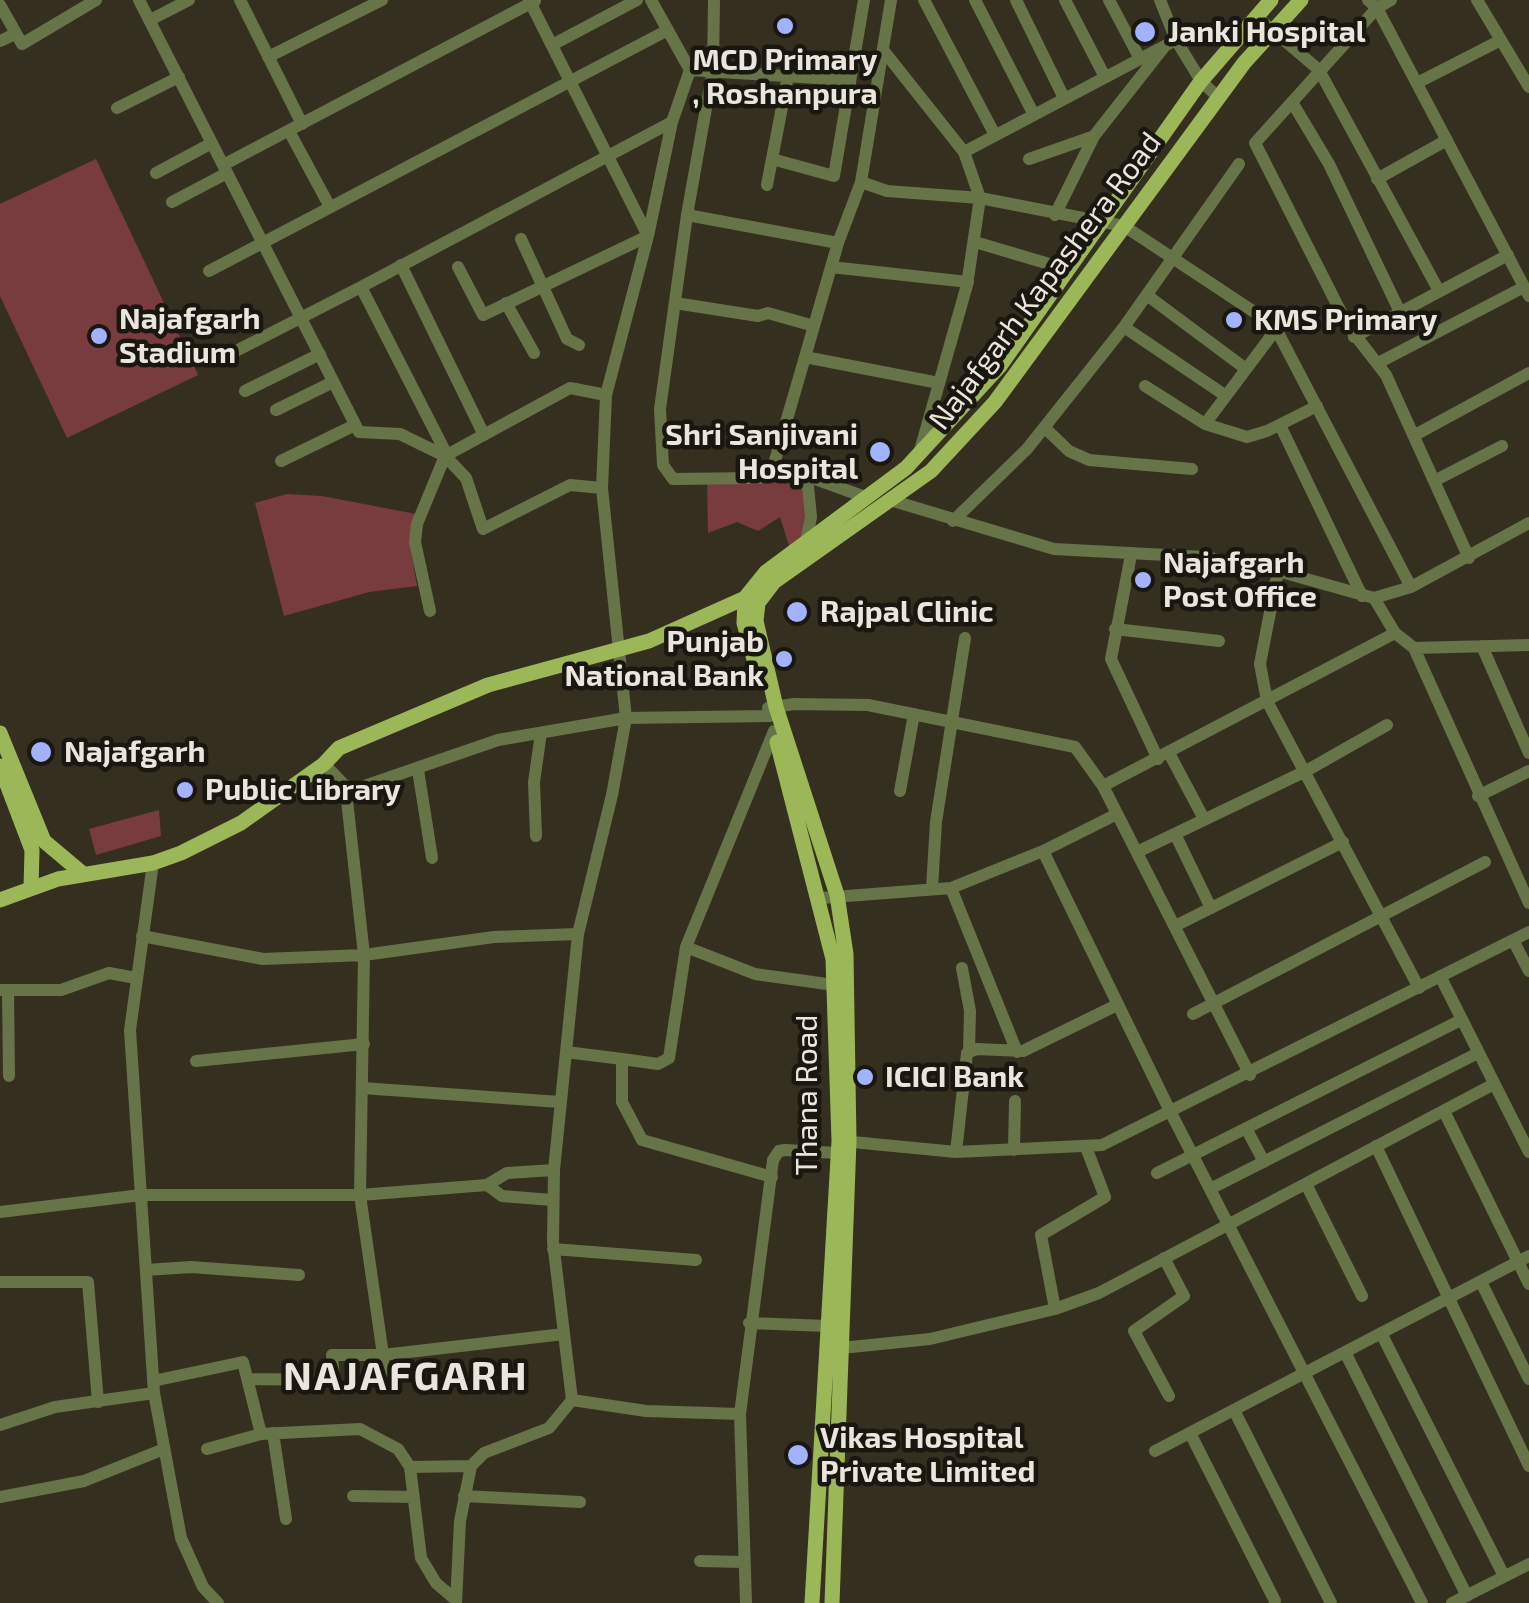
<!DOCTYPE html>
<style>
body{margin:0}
canvas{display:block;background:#352f20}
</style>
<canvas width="1529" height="1603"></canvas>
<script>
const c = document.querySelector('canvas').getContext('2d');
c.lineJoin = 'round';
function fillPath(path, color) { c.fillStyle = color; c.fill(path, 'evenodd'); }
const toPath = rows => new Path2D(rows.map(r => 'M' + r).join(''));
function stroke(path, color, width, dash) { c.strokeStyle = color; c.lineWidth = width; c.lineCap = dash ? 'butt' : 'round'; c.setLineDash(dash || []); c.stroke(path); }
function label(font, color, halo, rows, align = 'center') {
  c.font = font + ' "Exo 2",sans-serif'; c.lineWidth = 9; c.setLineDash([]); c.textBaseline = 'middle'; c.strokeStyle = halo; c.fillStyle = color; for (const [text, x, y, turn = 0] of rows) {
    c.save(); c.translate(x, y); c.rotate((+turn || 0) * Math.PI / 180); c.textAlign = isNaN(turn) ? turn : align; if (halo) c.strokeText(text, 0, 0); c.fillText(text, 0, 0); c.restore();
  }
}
fillPath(toPath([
 [96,159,198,375,67,438,0,296,0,204],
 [774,466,806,478,806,538,790,549,780,517,758,531,737,522,708,533,707,480,759,479],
 [287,494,322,496,416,514,410,545,417,586,369,592,284,616,255,503],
 [159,810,161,836,96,855,89,829]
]), '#783b3e');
stroke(toPath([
 [139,0,359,432,400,434,445,456,466,478,483,529,570,485,602,488],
 [240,0,302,124],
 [651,0,690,70],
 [714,0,713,69,687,215,660,409,663,465,673,479,759,478,774,464,838,243,861,182],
 [891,0,861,182,887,191,980,198,1124,226,1274,325,1411,587],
 [924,0,995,135],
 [975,0,1034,115],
 [1016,0,1064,98],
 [1065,0,1105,77],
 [1109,0,1139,57],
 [1160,0,1176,40,1201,81,1219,98],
 [1368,0,1377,8,1391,0],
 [1477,0,1529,87],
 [0,5,22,44,96,0],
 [1257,17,1319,70,1439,291],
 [150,20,189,0],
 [0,41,15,34],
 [552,45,637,0],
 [883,50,964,152,980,198,967,285,919,454],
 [268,57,382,0],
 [1417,83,1501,40],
 [1292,102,1329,164,1400,312],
 [117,108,179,77],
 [289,131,330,207],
 [964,152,1176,40],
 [772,159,834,176,864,0],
 [1029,159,1092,137],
 [223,165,535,1],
 [156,173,212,143],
 [1377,179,1447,140],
 [767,185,788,76],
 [172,202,227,173],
 [687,215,838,243],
 [1055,215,1094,136,1164,47],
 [521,239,567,339,579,345],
 [975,242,1066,269],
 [401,265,484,435],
 [458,267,483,315,648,236,529,0],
 [831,267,968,282],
 [209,271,666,31],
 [1148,296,1246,369],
 [506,303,534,353],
 [675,303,758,316,768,313,814,326],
 [1354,337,1508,255],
 [234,352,361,287],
 [805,357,939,383],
 [1378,363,1524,287],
 [1145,386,1205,424,1247,437,1267,431,1317,406],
 [245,391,320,354],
 [1226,396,1124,327,1239,164],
 [276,410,333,382],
 [1205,424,1277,328],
 [1280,425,1362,596],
 [1045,428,1069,451,1089,460,1192,469],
 [1415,435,1529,373],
 [447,455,361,287,672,122],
 [281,461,355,425],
 [774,464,865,497],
 [1436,480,1502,446],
 [890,500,1054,549,1204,557,1278,571,1374,598,1411,587,1529,523],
 [953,521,1027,449,1124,327],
 [806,542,811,517,807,476],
 [1131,555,1111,659,1158,759],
 [1469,558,1386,375,1348,326,1255,143,1377,8,1529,296],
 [1278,571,1260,664,1267,701,1419,988],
 [1374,598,1395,633,1414,648,1529,645],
 [430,611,415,542,417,524,445,456,570,388,606,395],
 [1115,629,1219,641],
 [1482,646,1529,753],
 [1414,648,1529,903],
 [768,708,794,704,868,705,1075,747,1103,786,1250,1075],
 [1169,753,1204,819],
 [324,764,350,791,498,740,626,718,770,716],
 [418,770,432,858],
 [1103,786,1395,633],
 [900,791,914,714],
 [1478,796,1529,771],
 [1175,834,1211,908],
 [536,836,534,782,541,733],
 [1043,851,1171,1113,1422,1603],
 [1137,852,1306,771,1387,725],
 [153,863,130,1030,154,1393,181,1538,203,1587,218,1603],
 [932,888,936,822,965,638],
 [951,888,1017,1052],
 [821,898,951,888,1043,851,1117,814],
 [1175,926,1343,842],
 [142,936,263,959,364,955,494,937,578,934],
 [1513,940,1529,971],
 [686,947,755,974,834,985],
 [962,968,970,1011,969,1052],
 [1440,976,1529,1152],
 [0,990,61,990,109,973,136,978],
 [8,990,9,1076],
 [1193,1014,1485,862],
 [566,1052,622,1059,622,1102,642,1140,772,1177],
 [622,1059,658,1064,669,1058,686,947,774,731],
 [196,1061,364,1044],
 [362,1088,560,1102],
 [1444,1111,1529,1284],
 [1246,1128,1264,1162],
 [842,1141,956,1152,1102,1145,1529,932],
 [1376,1146,1529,1466],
 [1014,1150,1015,1101],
 [956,1152,967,1053,977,1049,1023,1051,1117,1005],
 [1157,1173,1461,1020],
 [1306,1184,1362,1296],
 [1210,1189,1478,1053],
 [552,1200,502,1196,487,1185,507,1173,554,1170],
 [0,1212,141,1195,360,1195,487,1185],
 [553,1249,696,1260],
 [1164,1258,1184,1296,1134,1331,1169,1396],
 [146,1270,191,1267,299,1275],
 [0,1282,88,1282,98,1402],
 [1481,1282,1529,1379],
 [1055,1309,1041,1235,1105,1197,1086,1147],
 [749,1323,827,1326],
 [1381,1333,1504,1576],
 [841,1348,930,1339,1055,1309,1099,1293,1494,1084],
 [1345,1352,1467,1596],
 [249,1379,334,1380,332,1355,383,1355,360,1195,364,955,346,791],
 [153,1381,243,1362,261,1434,360,1429,398,1449,410,1467,421,1558,436,1583,456,1600],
 [384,1382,383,1355,564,1334],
 [572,1400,646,1411,740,1414],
 [1234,1410,1331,1603],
 [0,1425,55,1407,154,1393],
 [273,1433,286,1519],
 [1190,1433,1275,1601],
 [207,1449,261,1434],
 [1155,1451,1529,1256],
 [410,1467,471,1466],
 [353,1496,414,1497],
 [464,1496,580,1502],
 [0,1497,84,1481,164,1449],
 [700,1561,743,1562],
 [456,1603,460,1521,471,1466,484,1453,549,1428,572,1400,553,1242,554,1170,578,934,612,795,626,718,602,488,606,395,648,236,672,122,690,70,848,80],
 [746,1603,740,1414,773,1160,779,1151,785,1150,837,1153],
 [1452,1603,1529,1564]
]), '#667447', 12);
stroke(toPath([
 [745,598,744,623,760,681],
 [0,733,44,841,82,873],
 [777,742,833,959,839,1141,812,1603],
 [0,766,32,850,31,888],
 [0,900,58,879,153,863,181,853,241,823,324,764,339,748,488,685,649,641,745,598,766,572,906,468,1000,366,1201,81,1271,0],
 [832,1603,849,1141,846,954,837,895,776,707,756,621,758,603,774,582,931,471,995,402,1244,63,1301,0]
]), '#9cb758', 15);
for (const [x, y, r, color] of [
 [785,26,10,"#a3b2fd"],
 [1145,32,12,"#a3b2fd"],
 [1234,320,10,"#a3b2fd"],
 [99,336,10,"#a3b2fd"],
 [880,452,12,"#a3b2fd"],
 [1143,580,10,"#a3b2fd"],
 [797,612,12,"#a3b2fd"],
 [784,659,10,"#a3b2fd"],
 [41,752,12,"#a3b2fd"],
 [185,790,10,"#a3b2fd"],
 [865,1077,10,"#a3b2fd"],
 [798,1455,12,"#a3b2fd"]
]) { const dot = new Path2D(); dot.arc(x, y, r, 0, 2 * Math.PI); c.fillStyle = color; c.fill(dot); stroke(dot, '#1a1711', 4); }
label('bold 30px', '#eae6dd', '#1a1711', [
 ["Janki Hospital",1168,32],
 ["MCD Primary",785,60,"center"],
 [", Roshanpura",785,94,"center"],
 ["Najafgarh",119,319],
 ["Stadium",119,353],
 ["KMS Primary",1254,320],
 ["Shri Sanjivani",858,435,"right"],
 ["Hospital",858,469,"right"],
 ["Najafgarh",1163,563],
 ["Post Office",1163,597],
 ["Rajpal Clinic",820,612],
 ["Punjab",764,642,"right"],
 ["National Bank",764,676,"right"],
 ["Najafgarh",64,752],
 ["Public Library",205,790],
 ["ICICI Bank",885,1077],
 ["Vikas Hospital",820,1438],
 ["Private Limited",820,1472]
], 'left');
label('30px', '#eae6dd', '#1a1711', [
 ["Najafgarh Kapashera Road",1045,281,-53],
 ["Thana Road",807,1095,-90]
]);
c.letterSpacing = '2.5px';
label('bold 40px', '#eae6dd', '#1a1711', [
 ["NAJAFGARH",406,1377]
]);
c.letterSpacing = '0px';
</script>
